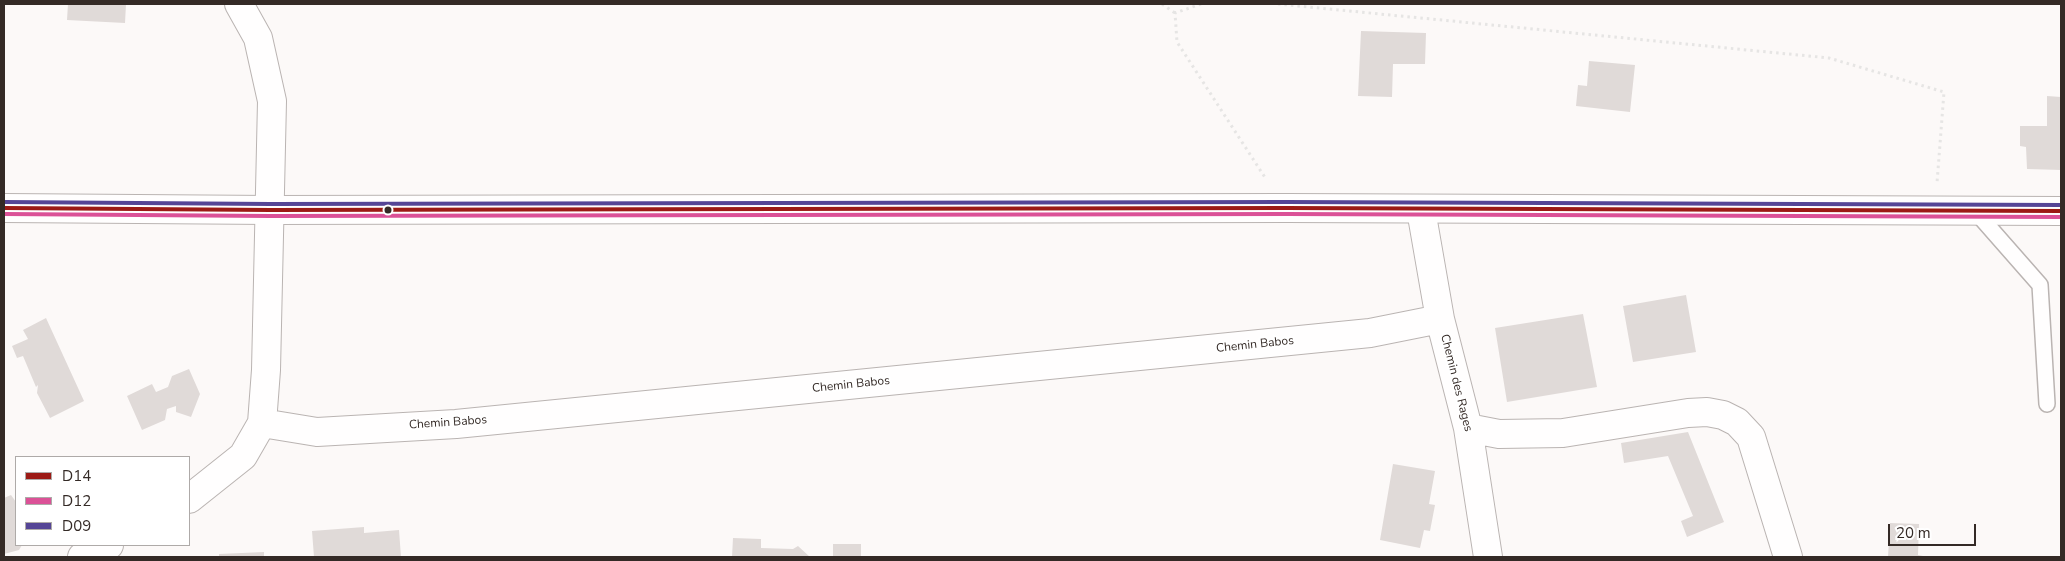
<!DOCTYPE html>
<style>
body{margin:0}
#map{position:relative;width:2065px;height:561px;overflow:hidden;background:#fcf9f8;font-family:"Nunito Sans",sans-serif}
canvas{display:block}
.frame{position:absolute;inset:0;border:5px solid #342a26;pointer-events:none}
.legend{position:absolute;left:15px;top:456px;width:175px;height:90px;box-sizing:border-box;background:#fff;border:1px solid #aeaaa8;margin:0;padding:6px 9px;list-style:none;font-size:15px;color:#342a26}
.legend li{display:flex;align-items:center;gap:10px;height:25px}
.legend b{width:25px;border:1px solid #aeaaa8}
.scale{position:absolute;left:1888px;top:524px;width:88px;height:22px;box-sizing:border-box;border:2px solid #342a26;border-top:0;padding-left:6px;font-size:15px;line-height:18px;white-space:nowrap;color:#342a26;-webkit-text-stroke:4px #fff;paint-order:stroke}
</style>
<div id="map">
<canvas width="2065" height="561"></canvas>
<div class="frame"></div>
<ul class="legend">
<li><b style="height:6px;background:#9c1a15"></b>D14</li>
<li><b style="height:6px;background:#db5197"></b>D12</li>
<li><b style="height:6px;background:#554596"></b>D09</li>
</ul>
<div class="scale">20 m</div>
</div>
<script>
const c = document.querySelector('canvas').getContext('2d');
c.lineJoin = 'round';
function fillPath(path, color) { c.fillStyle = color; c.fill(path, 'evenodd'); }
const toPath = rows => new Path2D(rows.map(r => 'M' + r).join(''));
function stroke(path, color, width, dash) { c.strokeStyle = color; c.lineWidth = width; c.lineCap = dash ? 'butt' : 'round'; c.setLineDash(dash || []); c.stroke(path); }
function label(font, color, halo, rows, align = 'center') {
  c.font = font + ' "Nunito Sans",sans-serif'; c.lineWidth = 4.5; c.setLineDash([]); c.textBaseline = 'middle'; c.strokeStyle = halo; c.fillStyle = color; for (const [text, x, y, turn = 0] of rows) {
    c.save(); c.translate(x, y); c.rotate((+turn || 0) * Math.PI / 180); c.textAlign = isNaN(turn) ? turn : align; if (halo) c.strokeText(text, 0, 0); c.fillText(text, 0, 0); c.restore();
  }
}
fillPath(toPath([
 [68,4,126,4,125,23,67,20],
 [1361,31,1426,33,1425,64,1393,64,1392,97,1358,96],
 [1589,61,1635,65,1630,112,1576,106,1578,85,1587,86],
 [2047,96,2061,97,2061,170,2027,169,2026,147,2020,146,2020,126,2047,126],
 [1686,295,1696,352,1633,362,1623,306],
 [1583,314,1597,387,1507,402,1495,328],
 [46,318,84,401,50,418,37,393,38,385,36,387,23,356,17,358,12,346,28,339,23,330],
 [189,369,200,394,191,417,176,412,176,406,167,409,165,420,142,430,127,396,152,384,156,392,168,387,172,376],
 [1688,432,1724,522,1687,537,1681,521,1693,516,1668,456,1624,463,1621,443],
 [1393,464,1435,471,1429,504,1435,505,1430,531,1424,530,1420,548,1380,540],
 [11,495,16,502,16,545,22,545,19,550,4,554,4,498],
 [1890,523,1919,524,1918,555,1928,557,1888,557],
 [364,527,364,533,399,530,401,557,314,557,312,531],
 [733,538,761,539,761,548,793,549,798,546,810,557,732,557],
 [833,544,861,544,861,557,833,557],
 [264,552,264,557,219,557,219,554]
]), '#e0dad8');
const lane = toPath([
 [1975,211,2040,285,2047,404]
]);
const street = toPath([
 [1421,210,1440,319,1468,428,1488,557],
 [262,423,317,432,456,424,1370,333,1440,319],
 [1468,428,1499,434,1563,433,1688,413,1707,412,1723,415,1737,422,1751,437,1788,557],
 [189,499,243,456,262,423,266,370,272,101,258,38,239,4],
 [82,557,109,545]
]);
const secondary = toPath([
 [4,208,271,210,1285,208,2061,211]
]);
stroke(lane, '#bab4b2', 18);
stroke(street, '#bab4b2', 30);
stroke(secondary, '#bab4b2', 30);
stroke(toPath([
 [1162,4,1175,13],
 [1201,4,1175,13,1177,42,1266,179],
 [1278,4,1829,58,1944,92,1937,183]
]), '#e6e5e4', 3, [2.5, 4]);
stroke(lane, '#fffefe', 15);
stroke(street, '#fffefe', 28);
stroke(secondary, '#fffefe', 28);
stroke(toPath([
 [4,208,271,210,1285,208,2061,211]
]), '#9c1a15', 4);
stroke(toPath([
 [4,214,271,216,1285,214,2061,217]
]), '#db5197', 4);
stroke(toPath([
 [4,202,271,204,1285,202,2061,205]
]), '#554596', 4);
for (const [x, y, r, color] of [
 [388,210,4.5,"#342a26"]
]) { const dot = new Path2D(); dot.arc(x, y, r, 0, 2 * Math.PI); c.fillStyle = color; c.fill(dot); stroke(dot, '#fff', 2); }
label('12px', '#342a26', '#fff', [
 ["Chemin Babos",1255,345,-6],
 ["Chemin des Rages",1456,383,76],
 ["Chemin Babos",851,385,-6],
 ["Chemin Babos",448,423,-4]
]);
</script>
